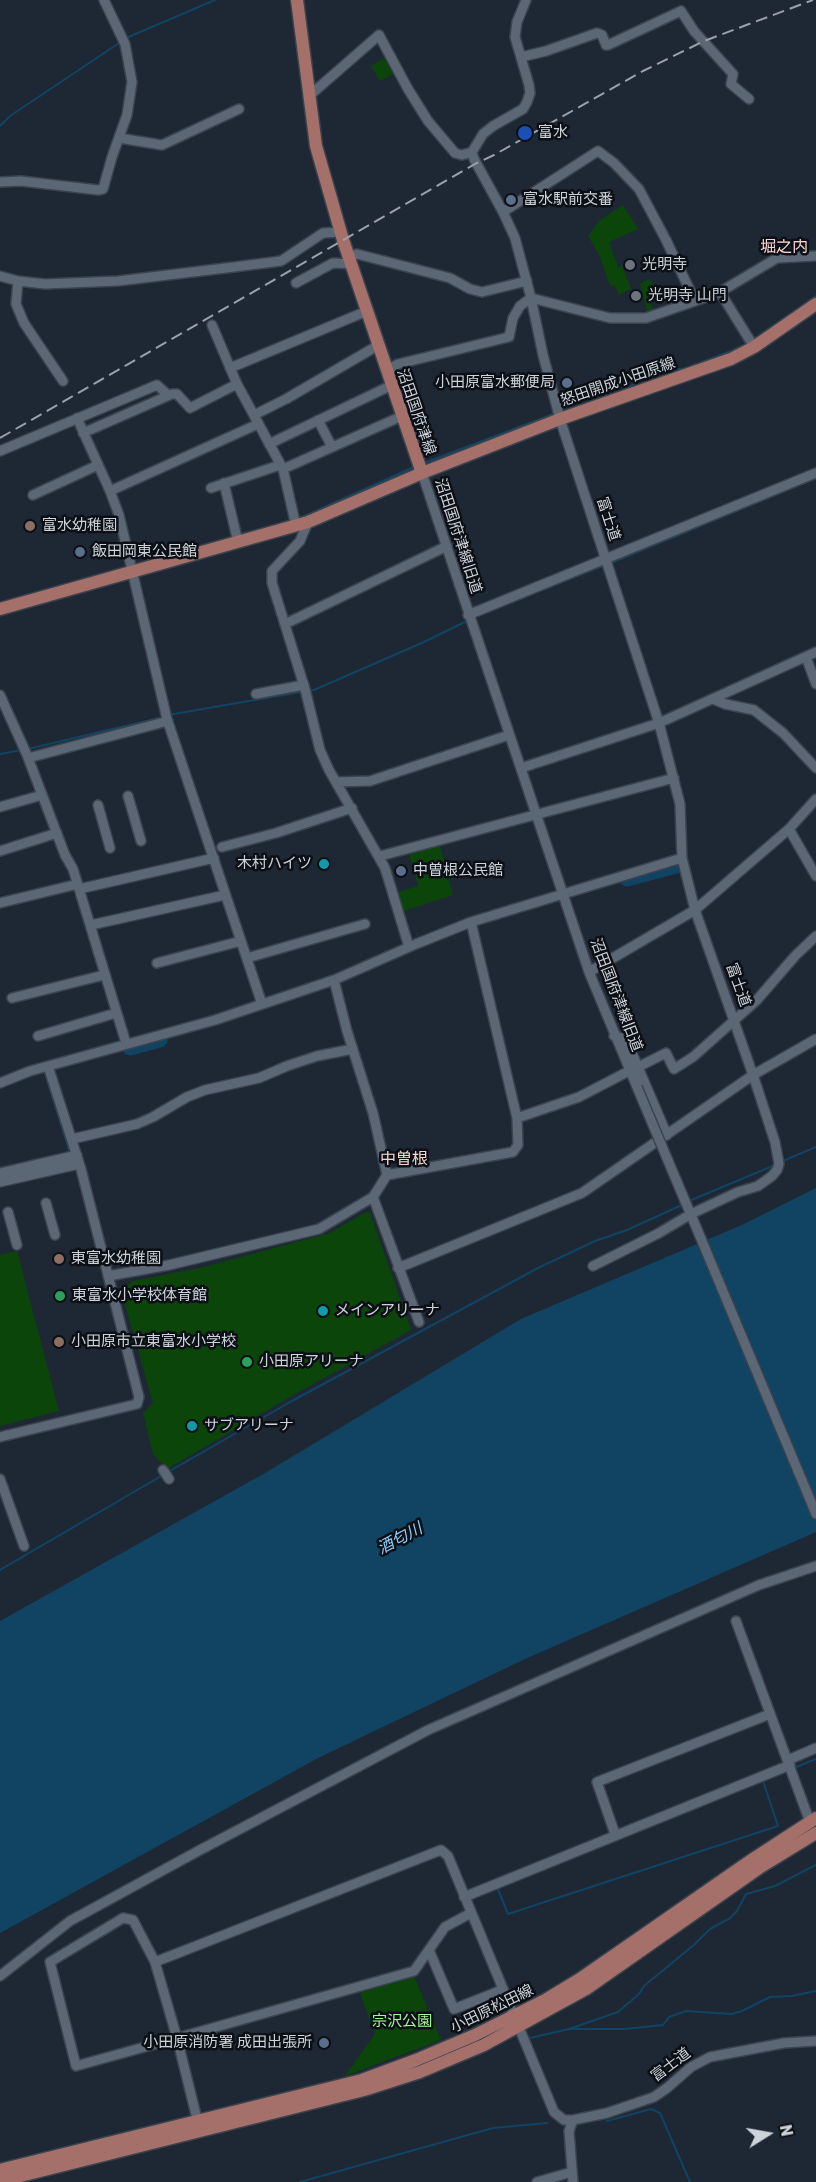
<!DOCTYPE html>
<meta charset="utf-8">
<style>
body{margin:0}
#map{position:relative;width:816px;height:2182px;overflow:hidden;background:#1e2834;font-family:Rubik,sans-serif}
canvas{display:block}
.north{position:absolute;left:738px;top:2104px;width:60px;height:60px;-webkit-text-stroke:4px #0c1016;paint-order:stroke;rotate:79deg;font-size:16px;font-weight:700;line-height:24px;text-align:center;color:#cdd3db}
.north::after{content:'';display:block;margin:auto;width:21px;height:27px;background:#cdd3db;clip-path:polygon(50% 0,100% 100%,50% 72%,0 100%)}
</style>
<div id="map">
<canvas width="816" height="2182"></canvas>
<div class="north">N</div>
</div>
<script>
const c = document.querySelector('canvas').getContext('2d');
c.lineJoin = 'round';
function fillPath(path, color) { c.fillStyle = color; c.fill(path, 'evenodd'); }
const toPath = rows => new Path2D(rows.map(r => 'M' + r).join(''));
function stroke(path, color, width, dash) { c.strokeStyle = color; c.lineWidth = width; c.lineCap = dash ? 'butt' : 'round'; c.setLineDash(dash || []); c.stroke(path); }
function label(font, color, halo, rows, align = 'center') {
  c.font = font + ' Rubik,"Noto Sans JP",sans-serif'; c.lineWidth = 5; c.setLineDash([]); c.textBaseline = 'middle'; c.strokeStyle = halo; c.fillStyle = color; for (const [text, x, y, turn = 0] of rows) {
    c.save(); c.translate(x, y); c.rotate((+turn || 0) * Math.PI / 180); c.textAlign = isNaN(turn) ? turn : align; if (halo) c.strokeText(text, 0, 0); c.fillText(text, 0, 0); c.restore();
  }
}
fillPath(toPath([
 [384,58,393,74,380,81,371,66],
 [623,205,638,229,609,242,618,267,622,266,631,289,618,295,615,285,610,286,600,257,588,236,600,220],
 [650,279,658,296,649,299,654,312,648,314,640,284],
 [439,842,453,895,401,912,395,893,418,886,408,850],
 [366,1212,370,1213,411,1330,295,1394,167,1469,153,1454,143,1413,153,1403,125,1305,123,1297,125,1287,133,1281,200,1268,330,1233],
 [17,1251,59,1411,0,1426,0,1255],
 [414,1976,441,2040,345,2076,375,2034,360,1993]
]), '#0c450a');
fillPath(toPath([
 [816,1188,816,1532,525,1659,318,1758,0,1933,0,1621,265,1473,521,1319,744,1224]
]), '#104462');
stroke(toPath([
 [126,38,215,0],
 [0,126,10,116,122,41],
 [754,339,816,296],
 [561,412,623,390,644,378,671,369,683,369,742,347],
 [424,463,556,413],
 [298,519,416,466],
 [272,526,292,520],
 [611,563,816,478],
 [474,617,605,565],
 [307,691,314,690,424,642,469,620],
 [168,715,301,692],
 [28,749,163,717],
 [0,754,22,750],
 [44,1070,70,1153],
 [783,1161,816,1147],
 [689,1201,775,1165],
 [168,1472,292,1401,538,1268,595,1241,627,1230,684,1204],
 [0,1570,163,1475],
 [794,1768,816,1759],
 [724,1796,788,1771],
 [497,1887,508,1914,778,1826,763,1781],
 [571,2029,624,2029,663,2025,669,2017,686,2011,732,2014,742,2011,770,1997,792,1996,816,1991],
 [530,2038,569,2029,618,2012,639,1994,644,1986,695,1944,710,1929,730,1918,737,1911,746,1894,775,1886,816,1865],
 [607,2121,651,2109,660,2113,690,2182],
 [300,2182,493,2128,547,2123]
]), '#104462', 2);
stroke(toPath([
 [627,879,676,866],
 [130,1048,160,1040]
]), '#104462', 15);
const minor = toPath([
 [526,0,517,22,515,37,529,85,530,93,527,102,523,109,493,126,483,134,472,152,474,159,503,212,515,238,531,298,543,355,560,419,659,723,680,804,682,858,695,910,753,1075,775,1142,779,1164,777,1170,772,1176,758,1186,738,1192,691,1214,659,1233,593,1266],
 [521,57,546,51,597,33,602,35,606,45,608,45,681,11,694,31,733,74,731,84,749,99],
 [309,96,379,35,408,89,428,121,455,153,462,155,472,152],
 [119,138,162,145,239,109],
 [0,182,21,181,98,190,103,189,112,157,127,115,132,82,125,44,104,0],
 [503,212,598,151,614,163,639,189,666,240,695,301,720,292,754,347],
 [349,257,357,254,450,278,470,289,482,292,527,281],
 [0,276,18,281,45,284,118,281,234,267,281,261,323,233,341,232],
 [18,281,16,304,24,323,63,381],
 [296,283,333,263,351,264],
 [720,292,777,258,816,256],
 [212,325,237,384,283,469,296,526],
 [230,368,367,311],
 [386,371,398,364,509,337,513,318,520,306,531,298,610,318,646,318,695,301],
 [254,415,286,399,377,346],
 [77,418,110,491,119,515,167,719,262,1004],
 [318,420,332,447],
 [83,433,172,394,177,394,190,408,237,384],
 [269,444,392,385],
 [0,451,157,385,168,395],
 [283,469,402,416],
 [422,473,589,972,637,1087],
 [224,483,238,542],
 [211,488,280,465],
 [110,491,258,424],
 [33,495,98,465],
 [308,522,300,541,272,571,272,583,305,689,320,750,329,770,385,868,409,947],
 [468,615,816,473],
 [285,624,447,546],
 [806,657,816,684],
 [256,694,304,685],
 [0,695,27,755,65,855,73,869,126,1043],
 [713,699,725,704,754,710,783,733,816,768],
 [28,758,168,721],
 [521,768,659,723,816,652],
 [336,782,370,781,509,735],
 [128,796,141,841],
 [98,805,110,848],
 [0,807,42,795],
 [789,829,816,876],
 [222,847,276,833,352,808],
 [0,851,57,833],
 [380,856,674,778],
 [79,889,214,858],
 [0,903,78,884],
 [471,922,517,1118],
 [91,925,225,895],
 [247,958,365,924],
 [157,963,241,941],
 [589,972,695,910,789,829,816,799],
 [12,998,104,975],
 [38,1036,116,1013],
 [614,1036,626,1039,667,1135],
 [638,1067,666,1053,674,1069,693,1057,756,1001,795,956,816,936],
 [0,1083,30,1071,215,1020,334,980,416,944,471,922,682,858],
 [72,1139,137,1124,153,1117,187,1097,205,1090,259,1078,287,1066,317,1056,353,1049],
 [0,1173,77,1155],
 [387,1175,513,1152,518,1145,517,1118,579,1097,629,1071],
 [0,1182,79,1164],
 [373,1197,419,1322],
 [46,1203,55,1235],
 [689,1210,816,1514],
 [8,1212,17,1245],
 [398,1268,582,1193,753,1075,816,1039],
 [108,1276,169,1265,319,1229,373,1197,387,1175,373,1113,347,1031,334,980],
 [0,1437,137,1404,139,1397,81,1169,48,1066],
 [163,1470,169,1479],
 [0,1479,24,1546],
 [736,1621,810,1822],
 [788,1760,816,1748],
 [615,1834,597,1782,770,1714],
 [464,1897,790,1765],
 [429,1950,454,2009,502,1990],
 [155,1962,441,1850,448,1856,554,2112,564,2120,573,2120],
 [0,1976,70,1921,200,1850,428,1730,759,1585,816,1566],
 [199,2127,177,2038,155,1962,133,1920,123,1918,50,1962,76,2066,177,2038,414,1971,445,1927,471,1913],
 [537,2182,572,2172],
 [573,2182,569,2131,573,2120,607,2113,654,2097,667,2088,691,2067,710,2057,784,2043,816,2041]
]);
const major = toPath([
 [297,0,316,146,343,240,422,473],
 [0,609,308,522,422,473,560,419,731,359,754,347,816,304],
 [0,2170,362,2080,416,2060,475,2035,547,1999,580,1979,753,1859,816,1818],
 [0,2181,364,2090,420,2072,484,2045,586,1989,759,1868,816,1833]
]);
stroke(minor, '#3b434e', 12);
stroke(major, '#3b434e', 15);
stroke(minor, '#5c6776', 9);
stroke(major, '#a5706a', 12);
stroke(toPath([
 [0,438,475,164,494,155,643,71,704,41,813,0]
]), '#9aa1ab', 2, [12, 6]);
const minorBridge = toPath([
 [637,1087,688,1208]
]);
stroke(minorBridge, '#3b434e', 12, []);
stroke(minorBridge, '#5c6776', 9);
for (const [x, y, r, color] of [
 [525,133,8,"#1a4fb4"],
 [511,200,6,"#5c6f8a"],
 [630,265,6,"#6b7280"],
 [636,296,6,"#6b7280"],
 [567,383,6,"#5c6f8a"],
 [30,526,6,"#8d6e63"],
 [80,552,6,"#5c6f8a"],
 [324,864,6,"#0f9aa8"],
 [401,871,6,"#5c6f8a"],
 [59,1259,6,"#8d6e63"],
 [60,1296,6,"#2e9e5b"],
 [323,1311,6,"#0f9aa8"],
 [59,1342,6,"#8d6e63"],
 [247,1362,6,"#2e9e5b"],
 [192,1426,6,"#0f9aa8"],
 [324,2043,6,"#5c6f8a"]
]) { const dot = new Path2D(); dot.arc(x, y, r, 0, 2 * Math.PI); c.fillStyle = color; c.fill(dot); stroke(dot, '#0c1016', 2); }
label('15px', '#cdd3db', '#0c1016', [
 ["富水",538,133],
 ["富水駅前交番",523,200],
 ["光明寺",642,265],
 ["光明寺 山門",648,296],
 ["小田原富水郵便局",555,383,"right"],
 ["富水幼稚園",42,526],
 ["飯田岡東公民館",92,552],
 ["木村ハイツ",312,864,"right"],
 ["中曽根公民館",413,871],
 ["東富水幼稚園",71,1259],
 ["東富水小学校体育館",72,1296],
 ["メインアリーナ",335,1311],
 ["小田原市立東富水小学校",71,1342],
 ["小田原アリーナ",259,1362],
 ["サブアリーナ",204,1426],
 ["小田原消防署 成田出張所",312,2043,"right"]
], 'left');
label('15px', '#cdd3db', '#0c1016', [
 ["怒田開成小田原線",618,382,-19],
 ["沼田国府津線",416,412,71],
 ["富士道",608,519,72],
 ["沼田国府津線旧道",458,536,72],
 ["富士道",738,985,70],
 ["沼田国府津線旧道",616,995,69],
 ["小田原松田線",492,2009,-26],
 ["富士道",671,2065,-37]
]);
label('15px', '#a0f999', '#0c1016', [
 ["宗沢公園",402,2022]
]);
label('16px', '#f9d6cf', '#0c1016', [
 ["堀之内",784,247],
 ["中曽根",404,1159]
]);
label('italic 16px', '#90d2ff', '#0c1016', [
 ["酒匂川",400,1539,-28]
]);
</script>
